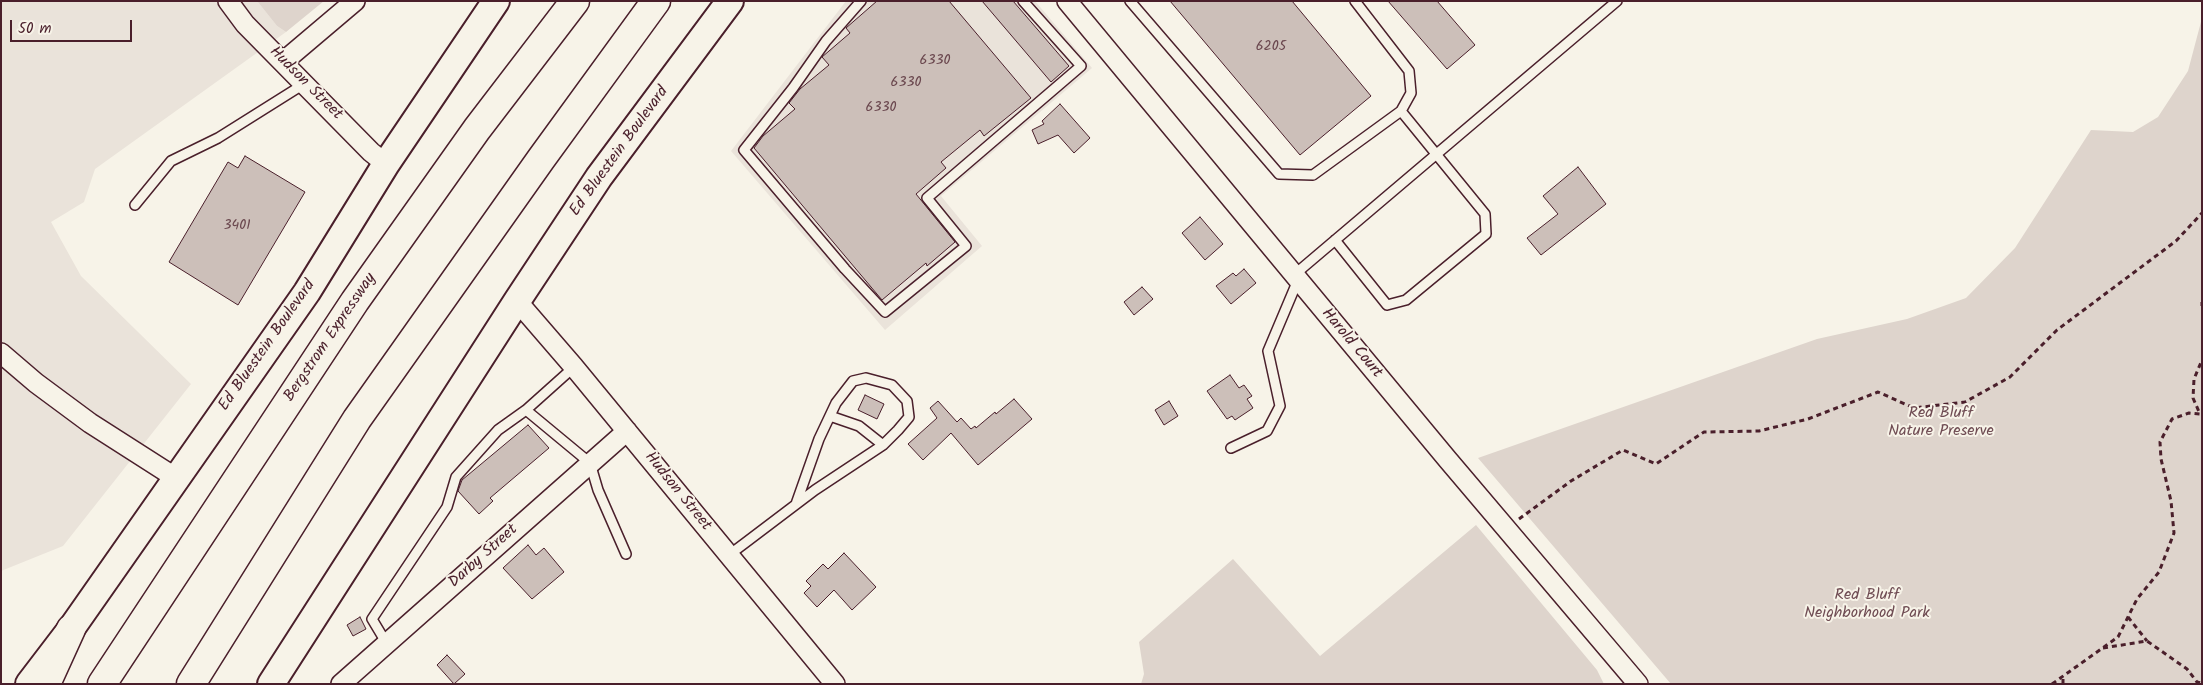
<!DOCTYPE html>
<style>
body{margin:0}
#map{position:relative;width:2203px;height:685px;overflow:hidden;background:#f7f3e8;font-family:Kalam,sans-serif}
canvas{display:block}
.frame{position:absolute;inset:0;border:2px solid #4a1f2b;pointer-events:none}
.scale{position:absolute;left:10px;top:20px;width:122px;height:22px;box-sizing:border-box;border:2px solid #4a1f2b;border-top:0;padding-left:6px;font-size:15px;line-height:18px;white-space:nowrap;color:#4a1f2b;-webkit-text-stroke:4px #f7f3e8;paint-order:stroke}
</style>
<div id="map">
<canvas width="2203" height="685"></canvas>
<div class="frame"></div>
<div class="scale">50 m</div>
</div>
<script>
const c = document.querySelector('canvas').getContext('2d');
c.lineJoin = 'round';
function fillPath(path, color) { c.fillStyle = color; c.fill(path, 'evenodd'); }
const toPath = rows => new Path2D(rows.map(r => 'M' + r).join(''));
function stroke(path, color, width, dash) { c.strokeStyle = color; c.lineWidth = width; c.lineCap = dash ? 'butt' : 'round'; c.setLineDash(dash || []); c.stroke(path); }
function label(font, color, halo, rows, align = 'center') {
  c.font = font + ' Kalam,sans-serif'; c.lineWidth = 4; c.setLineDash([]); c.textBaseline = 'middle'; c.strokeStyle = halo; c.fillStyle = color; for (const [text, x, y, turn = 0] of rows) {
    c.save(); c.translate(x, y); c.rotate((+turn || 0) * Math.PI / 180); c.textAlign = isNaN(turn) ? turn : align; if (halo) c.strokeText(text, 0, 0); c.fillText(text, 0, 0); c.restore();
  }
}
fillPath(toPath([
 [1,1,257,1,277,26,286,32,95,169,84,202,51,222,81,276,191,384,63,546,1,571],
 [846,1,1035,1,1092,68,941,196,982,246,885,330,731,151]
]), '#eae3da');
fillPath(toPath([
 [257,1,324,1,286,32,277,26],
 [2202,18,2202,684,1671,684,1478,458,1817,339,1907,319,1966,298,2015,248,2091,130,2133,132,2158,117,2188,71],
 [1476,525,1597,670,1604,684,1141,684,1144,674,1139,642,1233,559,1320,656]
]), '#ded4cc');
const building = toPath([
 [877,1,949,1,1031,98,984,136,980,130,941,162,946,168,916,194,955,242,927,266,926,263,882,300,754,148,763,136,795,109,789,103,800,89,829,65,822,57,850,33,846,28,877,1],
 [982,1,1013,1,1069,66,1051,82,982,1],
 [1170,1,1292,1,1371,96,1300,155,1170,1],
 [1388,1,1437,1,1475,45,1447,69,1388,1],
 [1060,104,1090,138,1074,153,1058,135,1038,144,1032,130,1044,124,1042,121,1060,104],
 [245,156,305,192,238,305,169,262,228,162,238,168,245,156],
 [1578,167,1606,204,1541,255,1527,238,1558,214,1543,196,1578,167],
 [1200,217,1223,244,1205,260,1182,233,1200,217],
 [1244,269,1256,283,1231,304,1216,286,1233,273,1236,276,1244,269],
 [1142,287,1153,299,1134,315,1124,302,1142,287],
 [1230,375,1239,388,1244,385,1252,396,1247,399,1253,408,1235,420,1232,416,1227,419,1207,391,1230,375],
 [865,395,884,404,877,419,858,410,865,395],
 [1014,399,1032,419,978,465,951,433,923,460,908,444,937,418,930,408,938,401,957,422,961,418,971,429,975,426,976,428,995,412,996,414,1014,399],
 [1169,401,1178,416,1164,425,1155,410,1169,401],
 [528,425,549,448,490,498,493,501,479,514,458,491,462,480,528,425],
 [528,545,536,555,544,548,564,572,532,599,503,568,528,545],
 [844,553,876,587,852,610,834,590,817,607,804,593,811,586,806,581,823,564,828,569,844,553],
 [360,617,366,629,353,636,347,625,360,617],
 [447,655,465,674,454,684,437,665,447,655]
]);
fillPath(building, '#ccbfb9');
stroke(building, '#4a1f2b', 1);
const service = toPath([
 [861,1,826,41,793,88,744,150,845,269,885,312,966,246,927,198,1081,66,1023,1],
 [1130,1,1279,174,1313,175,1401,111,1411,93,1409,71,1355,1],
 [135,205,171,161,218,138,304,84],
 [1335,240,1387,305,1406,300,1486,234,1485,214,1401,111],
 [1294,275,1617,1],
 [526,410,574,367],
 [830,416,859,426,883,445],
 [1231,448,1267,431,1280,406,1268,351,1298,280],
 [729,555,745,543,815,490,883,445,898,430,909,417,907,401,892,385,866,378,853,381,836,403,819,439,796,504],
 [387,644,372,619,447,507,456,477,498,430,526,410,590,463,598,490,626,554]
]);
const minor = toPath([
 [228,1,245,24,371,152,386,164],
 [1067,1,1448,460,1638,684],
 [283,62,355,1],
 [517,301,574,367,835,684],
 [1,353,36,383,90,423,176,478],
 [341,684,627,431]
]);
const secondary = toPath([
 [29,684,71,629,307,292,386,164,496,1],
 [271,684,517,301,599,177,730,1]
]);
const motorway = toPath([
 [46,684,71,629],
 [102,684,355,301,477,129,575,1],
 [191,684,357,419,541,159,656,1]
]);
stroke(service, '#4a1f2b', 12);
stroke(minor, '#4a1f2b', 22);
stroke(secondary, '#4a1f2b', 30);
stroke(motorway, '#4a1f2b', 31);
stroke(toPath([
 [2202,302,2202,306],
 [1519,519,1571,481,1623,450,1656,464,1704,432,1759,431,1808,419,1878,392,1914,408,1965,402,2010,377,2057,330,2176,241,2202,213],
 [2128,617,2147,641],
 [2103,648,2147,641,2187,669,2197,682,2202,683],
 [2052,684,2118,637,2137,599,2159,572,2174,533,2171,501,2161,459,2160,442,2172,419,2189,413,2200,414,2193,398,2194,379,2202,360],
 [2063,684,2063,677]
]), '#4a1f2b', 3, [5, 4]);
stroke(service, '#f7f3e8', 9);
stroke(minor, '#f7f3e8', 19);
stroke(secondary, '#f7f3e8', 26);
stroke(motorway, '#f7f3e8', 28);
label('14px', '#6a474e', null, [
 ["6205",1271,48],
 ["6330",935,62],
 ["6330",906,84],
 ["6330",881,109],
 ["3401",237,227]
]);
label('16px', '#4a1f2b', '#f7f3e8', [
 ["Hudson Street",305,84,45],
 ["Ed Bluestein Boulevard",620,152,-54],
 ["Bergstrom Expressway",331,338,-56],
 ["Harold Court",1351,344,50],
 ["Ed Bluestein Boulevard",268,346,-55],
 ["Hudson Street",677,492,51],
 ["Darby Street",484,557,-42]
]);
label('16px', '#6f4c53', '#f7f3e8', [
 ["Red Bluff",1941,414],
 ["Nature Preserve",1941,432],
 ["Red Bluff",1867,596],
 ["Neighborhood Park",1867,614]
]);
</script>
